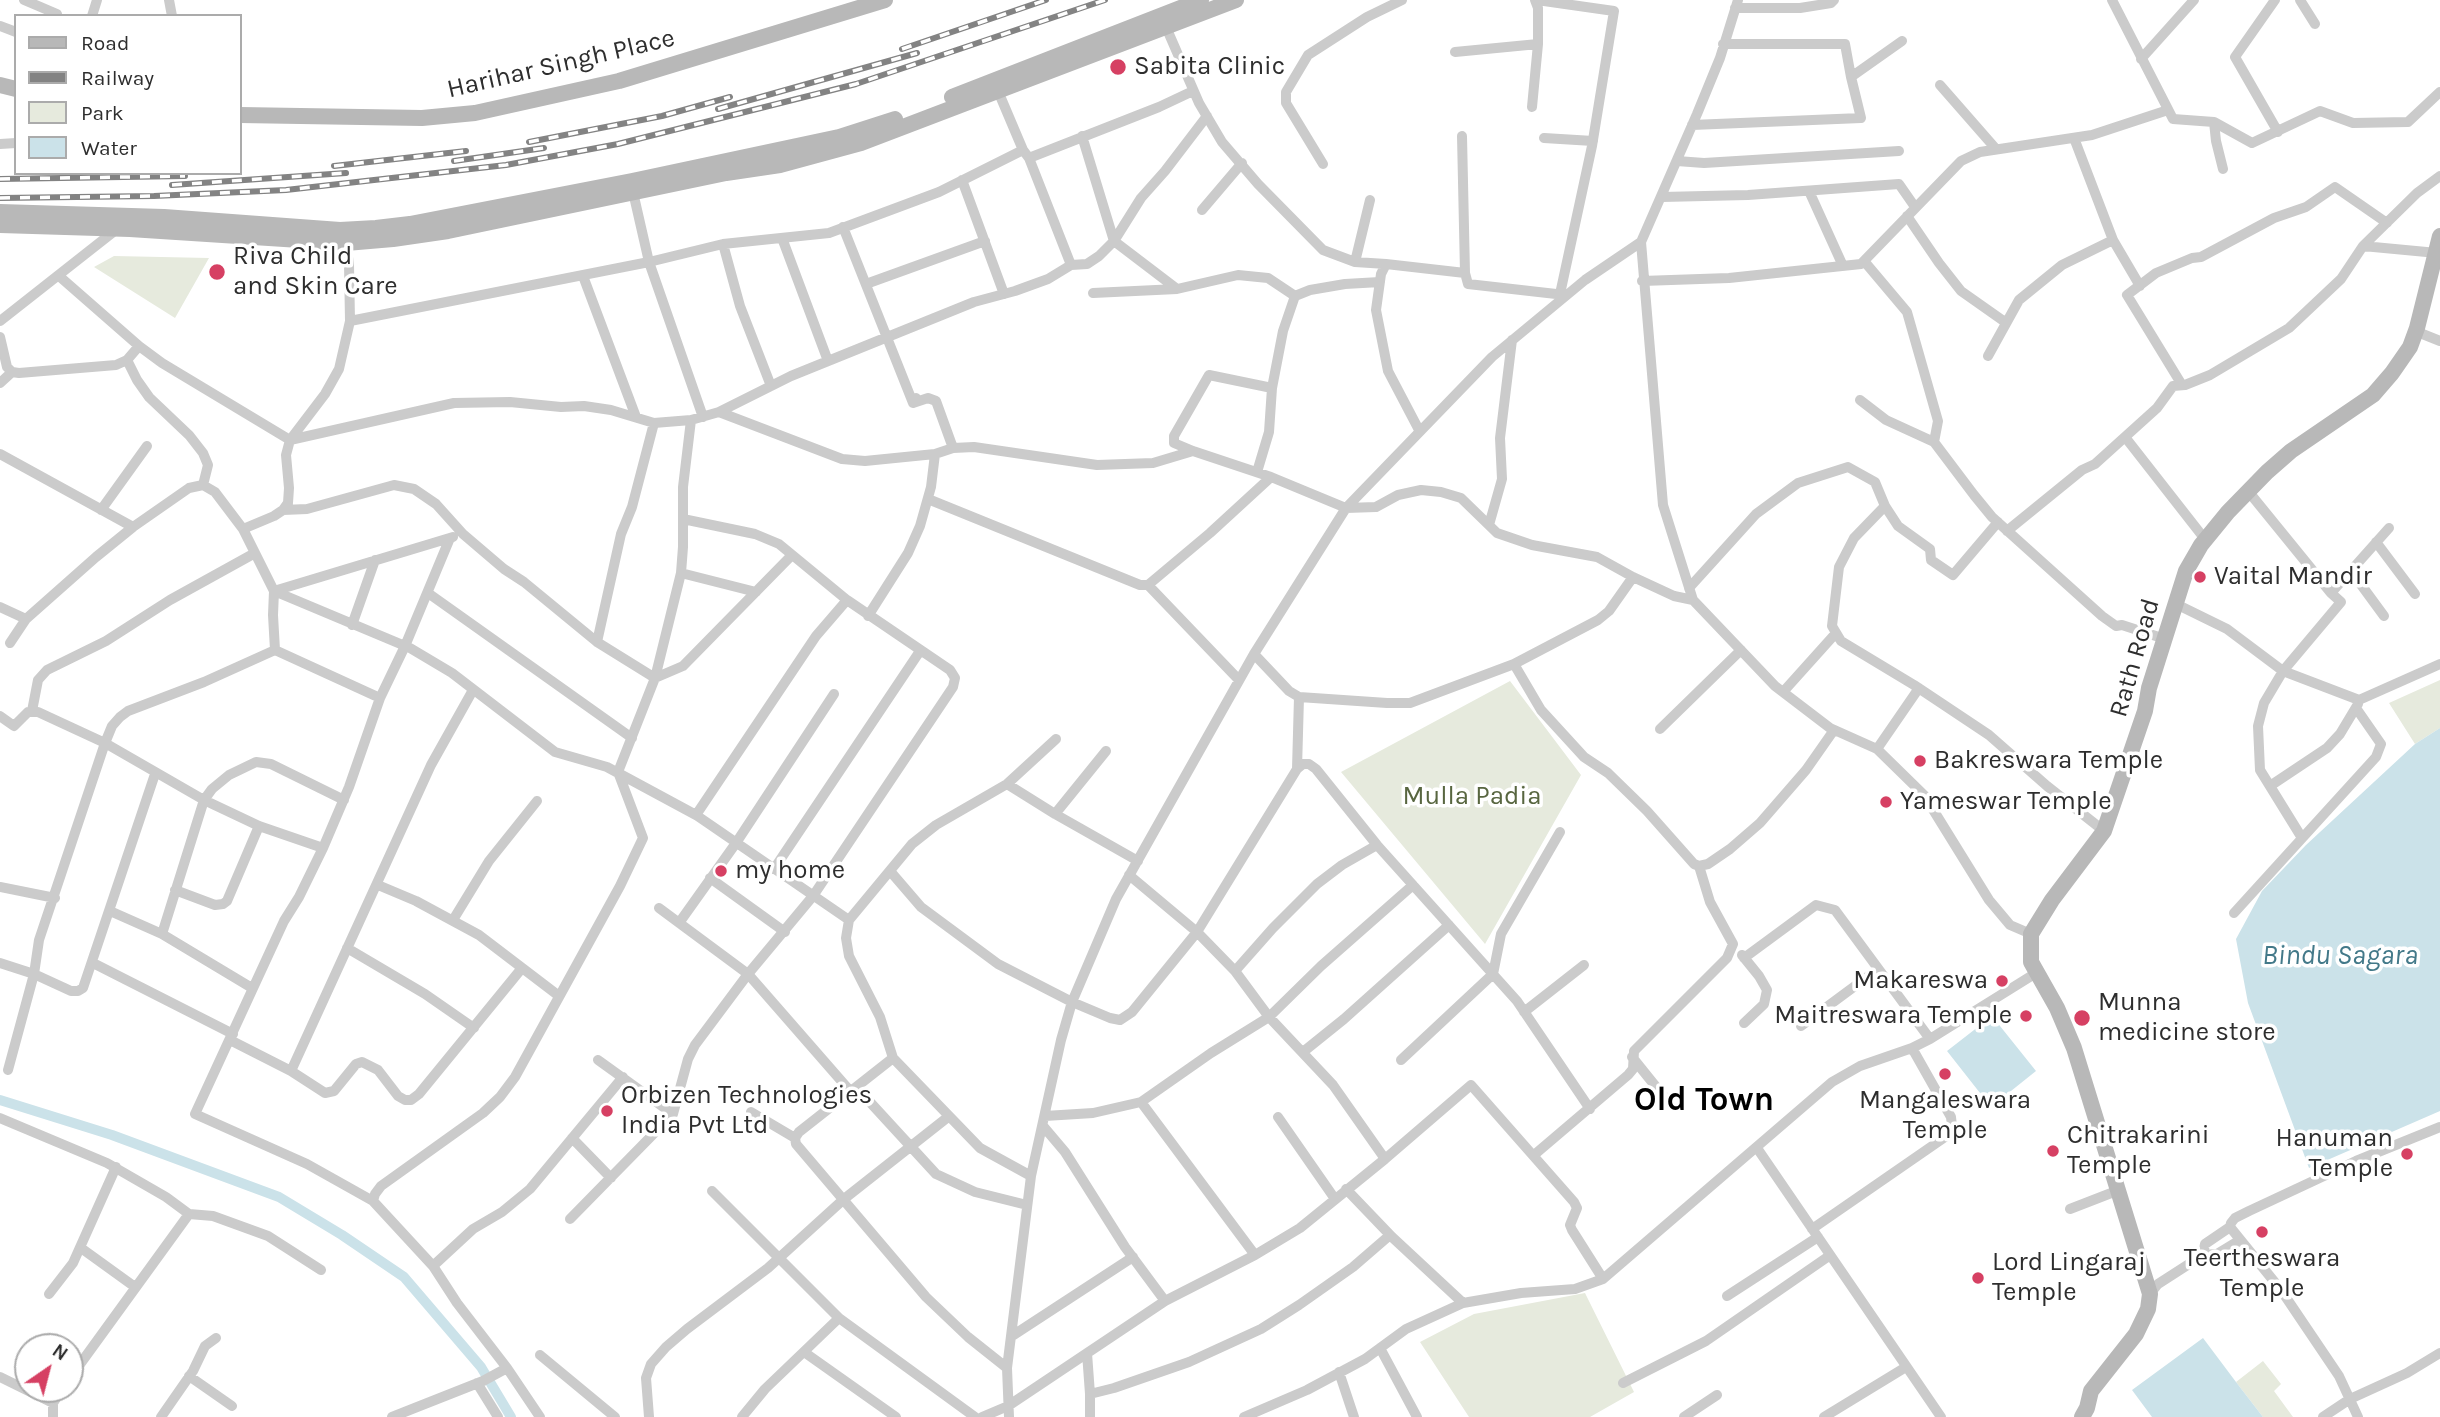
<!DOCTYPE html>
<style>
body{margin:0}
#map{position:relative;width:2440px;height:1417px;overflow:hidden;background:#fff;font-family:Karla,sans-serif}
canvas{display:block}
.legend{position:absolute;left:14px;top:14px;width:228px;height:161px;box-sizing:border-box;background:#fff;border:2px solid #ababab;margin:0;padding:9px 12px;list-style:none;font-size:21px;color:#2e2e2e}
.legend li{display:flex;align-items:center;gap:14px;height:35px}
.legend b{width:35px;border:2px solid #ababab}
.north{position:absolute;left:14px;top:1333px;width:70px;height:70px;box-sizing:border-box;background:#fff;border:2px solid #ababab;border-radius:50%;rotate:35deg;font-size:19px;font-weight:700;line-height:28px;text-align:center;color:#2e2e2e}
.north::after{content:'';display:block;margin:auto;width:24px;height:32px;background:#d64063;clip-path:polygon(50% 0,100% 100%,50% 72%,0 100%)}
</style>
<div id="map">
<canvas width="2440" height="1417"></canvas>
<ul class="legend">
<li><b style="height:9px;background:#b8b8b8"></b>Road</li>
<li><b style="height:9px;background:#838383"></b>Railway</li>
<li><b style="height:19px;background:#e6eadd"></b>Park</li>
<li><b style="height:19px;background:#cbe2e9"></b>Water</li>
</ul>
<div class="north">N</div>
</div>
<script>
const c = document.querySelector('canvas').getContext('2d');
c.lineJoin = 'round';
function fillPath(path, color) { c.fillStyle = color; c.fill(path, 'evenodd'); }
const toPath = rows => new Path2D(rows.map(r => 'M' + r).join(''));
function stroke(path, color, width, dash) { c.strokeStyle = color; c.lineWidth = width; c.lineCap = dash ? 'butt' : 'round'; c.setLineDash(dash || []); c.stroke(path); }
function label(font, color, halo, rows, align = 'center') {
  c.font = font + ' Karla,sans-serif'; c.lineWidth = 7; c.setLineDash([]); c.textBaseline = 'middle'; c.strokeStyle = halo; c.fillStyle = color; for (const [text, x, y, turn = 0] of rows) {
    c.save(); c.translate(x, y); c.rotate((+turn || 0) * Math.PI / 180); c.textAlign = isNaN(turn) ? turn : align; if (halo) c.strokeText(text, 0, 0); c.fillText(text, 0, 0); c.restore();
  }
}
fillPath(toPath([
 [114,256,209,258,175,318,94,267],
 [2440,680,2440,728,2415,744,2389,703],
 [1510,681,1581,775,1485,944,1341,772],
 [1585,1293,1634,1392,1590,1417,1469,1417,1420,1342,1474,1314],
 [2263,1361,2281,1384,2274,1391,2293,1417,2263,1417,2236,1382]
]), '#e6eadd');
fillPath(toPath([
 [2440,728,2440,1111,2309,1168,2248,1003,2236,939,2262,891,2306,845,2415,744],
 [1992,1016,2036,1071,1991,1107,1947,1051],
 [2203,1338,2236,1382,2263,1417,2152,1417,2132,1390]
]), '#cbe2e9');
stroke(toPath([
 [0,1100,112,1135,279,1197,342,1235,404,1277,481,1367,511,1417]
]), '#cbe2e9', 10);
stroke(toPath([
 [24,0,57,14],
 [169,0,172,16],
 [1537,0,1614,11,1592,146,1560,294],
 [2112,0,2173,119,2214,122,2252,143,2320,111,2353,123,2408,122,2440,92],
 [2275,0,2235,57,2278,132],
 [2300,0,2315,24],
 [1735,8,1800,8,1831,3,1834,0],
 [92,16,97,0],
 [0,26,16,32],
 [1166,27,1199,103,1222,142,1258,184,1323,250,1355,262],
 [1723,44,1845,44,1851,77],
 [1455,52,1538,44,1538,8,1535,0],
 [2141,59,2194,0],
 [1940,85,1996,149],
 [998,91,1023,150,1029,158,1071,265],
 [1532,107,1538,44],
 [2214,122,2216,141,2223,169],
 [1692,125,1861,118,1851,77,1902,41],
 [1082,136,1114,241,1177,289,1238,275,1268,278,1295,296,1310,290,1345,284,1380,282],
 [1462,136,1465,273,1468,284,1565,295],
 [1544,138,1593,141],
 [2074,138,2113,240,2140,286],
 [0,144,16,143],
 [1029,158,1159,107,1193,91],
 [1677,161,1704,163,1899,151],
 [1323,164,1286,103,1286,92,1308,55,1367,17,1402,0],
 [962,180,1004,294],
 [1809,191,1843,266],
 [633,192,649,262,723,244,829,233,939,192,1023,150],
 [1662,197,1748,195,1899,184,1915,207],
 [1370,200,1355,262,1386,264],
 [1202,210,1242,163],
 [1907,216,1939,263,1961,291,2005,322],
 [843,227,913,403],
 [782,238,828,361],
 [1641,242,1663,505,1693,600,1775,686,1830,728,1877,749,1924,795,1989,900,2010,925,2031,934],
 [723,244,740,306,771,386],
 [2363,246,2417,193,2440,176],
 [1864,261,1907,312,1938,421,1934,442,1974,495,1992,517,2102,616,2116,626,2122,625,2165,639],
 [59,276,139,346,162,363,290,440,454,403,510,402,561,407,584,406,611,410,654,423,691,420,719,412,791,376,974,302,1015,291,1048,279,1071,265,1087,264,1099,256,1114,241,1141,198,1165,171,1207,116],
 [583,276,636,417],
 [1642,281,1729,278,1861,264,1961,161,1980,152,2092,135,2168,110],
 [866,284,985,241],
 [1093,293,1177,289],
 [0,321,117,229],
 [350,321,649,262,703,417],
 [2417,328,2420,333,2440,341],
 [0,337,7,367,12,372,19,373,116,365,127,360,139,346],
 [1988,356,2019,300,2062,265,2113,240],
 [127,360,137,380,149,397,189,435,203,453,208,465,203,485],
 [0,383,12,372],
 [2182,385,2127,295,2156,273,2192,258,2201,257,2274,218,2306,207,2335,187,2387,223],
 [1272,388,1283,331,1295,296],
 [916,398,913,403,928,398,936,401,953,448],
 [1860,400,1886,420,1934,442],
 [719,412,842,459,865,461,935,454,953,448,974,447,1097,465,1153,463,1193,451],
 [1419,430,1388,371,1376,310,1381,274,1386,264,1465,273],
 [2125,437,2204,538],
 [0,454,133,527],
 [1257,472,1269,432,1272,388,1209,375,1174,436,1174,443,1193,451,1271,477,1346,508,1376,507,1398,495,1421,490,1441,492,1461,498,1497,533,1532,545,1597,557,1633,577,1674,596,1693,600],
 [2248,491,2331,593,2389,528],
 [928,499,1140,585,1148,585,1210,533,1271,477],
 [101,510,147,446],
 [283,510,307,509,394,485,414,489,436,504,463,534,504,569,524,582,597,642,655,678,683,666,792,555],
 [1998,522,1953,575,1931,560,1930,549,1898,526,1885,506,1854,538,1839,567,1832,626,1841,641,1914,685,1989,735,2047,786,2104,831],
 [1489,525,1502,479,1500,438,1512,340],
 [243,529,274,516,283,510,288,503,289,488,286,455,290,440,325,394,339,369,350,321,349,264,346,243],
 [2007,531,2082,470,2095,464,2157,408,2173,386,2185,385,2210,375,2289,328,2341,279,2363,246,2437,253],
 [2376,542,2415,594],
 [2351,571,2384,616],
 [681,573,756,592],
 [1148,585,1239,680],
 [1689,588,1756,514,1798,483,1848,467,1875,482,1885,506],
 [428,593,632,738],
 [2176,604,2227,629,2283,671,2359,700,2440,664],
 [0,607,26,619],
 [868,616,908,553,920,526,931,487,935,454],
 [352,625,375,560],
 [597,642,621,534,632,507,654,423],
 [10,643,26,619,96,557,133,527,189,488,203,485,215,492,243,529,274,591,410,648,452,673,555,752,607,767,696,815,849,920],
 [275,650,273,615,274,591,453,537],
 [1254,654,1289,691,1299,697,1387,703,1410,703,1514,664,1541,710,1584,757,1608,773,1647,811,1694,864,1699,866,1708,864,1730,849,1760,823,1806,770,1834,730],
 [1514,664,1598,620,1609,611,1633,577],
 [1783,692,1836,633],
 [32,711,38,680,47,670,106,641,170,600,255,553],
 [0,716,14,726,28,712,38,712,105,743,204,800,259,826,323,848],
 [1660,729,1741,650],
 [1877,749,1919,688],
 [1297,769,1299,697],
 [1007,784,1055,814,1138,861],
 [2270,786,2327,748,2340,734,2358,704],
 [1055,814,1106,751],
 [696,815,816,636,847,600],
 [2302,838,2260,770,2258,726,2264,703,2283,671,2341,602,2331,593],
 [774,869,920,651],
 [890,871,921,907,998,964,1072,1002,1110,1018,1120,1020,1132,1012,1197,932,1297,769,1303,764,1309,764,1316,769,1377,845,1517,1001,1590,1109],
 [1129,875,1197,932,1235,971,1269,1017,1333,1085,1385,1159],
 [710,878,785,932],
 [378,885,416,901,479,935,559,996],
 [0,887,55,898],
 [175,890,215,905,223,904,227,901,259,826],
 [659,908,748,974,851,1092],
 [110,911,162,934,252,988],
 [2234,913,2376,757,2381,744,2356,708],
 [453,920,489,861,537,801],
 [679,923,736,843,834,694],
 [162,934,204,800,212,789,229,775,256,762,271,764,344,800],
 [347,948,425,994,474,1028],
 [1742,955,1759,976,1767,990,1764,1004,1744,1023],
 [1744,958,1816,905,1835,910,1930,1039],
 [0,963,34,974,71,991,78,991,83,988,155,774],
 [93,963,233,1034],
 [1235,971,1273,928,1317,884,1342,865,1377,845],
 [1524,1012,1584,965],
 [1801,1026,1878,969],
 [230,1040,291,1071,325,1093,334,1091,356,1064,362,1062,378,1070,398,1096,405,1100,411,1100,419,1094,522,968],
 [1303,1052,1344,1019,1449,925],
 [1632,1057,1665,1098],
 [893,1058,799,1132,795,1138,796,1144,926,1297,968,1337,1007,1368],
 [598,1060,673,1114],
 [1401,1060,1493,974,1501,934,1560,832],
 [8,1070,34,974,39,940,105,743,112,726,120,717,128,711,204,682,275,650,380,698],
 [291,1071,431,765,473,690],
 [857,1088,936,1174,975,1192,1027,1205],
 [1141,1102,1255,1255],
 [751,1112,795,1138],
 [1045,1116,1093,1113,1141,1102,1211,1053,1269,1017,1321,966,1413,885],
 [1278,1117,1335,1199],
 [0,1118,107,1163,166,1197,189,1214,213,1216,268,1236,321,1270],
 [1043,1126,1065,1152,1125,1247,1165,1301],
 [572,1138,611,1178],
 [1757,1148,1941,1417],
 [1534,1155,1628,1075,1633,1069,1634,1051,1727,958,1733,944,1710,902,1699,866],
 [1031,1176,980,1148,893,1058,880,1017,849,956,846,938,849,920,912,844,936,825,1007,784,1056,739],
 [1346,1189,1392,1237,1463,1303],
 [712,1191,839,1318,975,1417],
 [373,1201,307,1164,195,1114,284,921,299,897,323,848,349,787,380,698,405,646,450,538],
 [2070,1209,2119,1190],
 [570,1219,673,1114,688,1059,695,1045,748,974,813,896,953,687,955,678,950,670,847,600,779,544,755,534,683,519],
 [1812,1229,1948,1135,1952,1126,1951,1117,1912,1048],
 [81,1248,135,1287],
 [2203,1255,2205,1244,2230,1227],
 [433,1266,473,1229,502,1212,530,1189,623,1077],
 [49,1294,73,1263,116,1167],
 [2150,1294,2158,1284,2203,1255,2217,1254,2240,1240],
 [1727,1296,1818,1237],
 [1012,1336,1133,1257],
 [1380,1348,1417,1417],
 [804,1352,896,1417],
 [1087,1353,1090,1394,1114,1388,1189,1362,1261,1329,1299,1305,1353,1267,1390,1235],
 [540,1355,615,1417],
 [1339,1372,1354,1417],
 [189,1376,232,1406],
 [0,1377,53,1403,53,1417],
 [70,1378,189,1214],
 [477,1383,498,1417],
 [1623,1383,1706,1341,1829,1256],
 [1090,1394,1090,1417],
 [53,1403,62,1389],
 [161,1417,193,1371,205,1346,216,1338],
 [392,1417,483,1381,507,1368],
 [540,1417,507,1368,457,1303,433,1266,373,1201,375,1194,381,1186,483,1113,500,1097,515,1077,620,886,643,838,618,772,655,678,681,573,683,547,683,487,691,420],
 [649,1417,646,1378,651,1364,666,1347,687,1329,768,1268,844,1199,948,1117],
 [742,1417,765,1389,839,1318],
 [982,1417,1008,1406,1165,1301,1255,1255,1300,1228,1385,1159,1471,1085,1574,1202,1577,1208,1570,1225,1572,1230,1603,1279],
 [1009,1417,1007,1368,1031,1176,1061,1040,1072,1002,1116,899,1254,654,1346,508,1492,357,1585,280,1641,242,1697,114,1720,58,1738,0],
 [1244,1417,1307,1390,1365,1359,1406,1329,1463,1303,1521,1293,1575,1289,1603,1279,1832,1082,1860,1066,1912,1048,1930,1039,2036,973],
 [1684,1417,1717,1395],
 [1824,1417,1906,1367],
 [2323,1417,2350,1399,2407,1373,2440,1353],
 [2358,1417,2339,1376,2281,1290,2230,1227,2231,1223,2235,1218,2249,1211,2356,1161,2440,1127]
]), '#cbcbcb', 10);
stroke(toPath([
 [0,85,16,89],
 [952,97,1201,0],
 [240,115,422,118,475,113,619,81,885,0],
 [0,212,164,217,340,230,376,228,410,224,632,181,839,137,895,119],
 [0,225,130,229,346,243,393,239,448,231,726,173,780,165,861,143,1236,0],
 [2082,1417,2087,1408,2091,1391,2136,1334,2148,1309,2150,1294,2074,1048,2057,1008,2031,962,2031,934,2052,900,2104,831,2145,711,2149,688,2186,571,2201,545,2228,512,2267,472,2291,451,2373,395,2392,373,2410,347,2417,328,2440,236]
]), '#b8b8b8', 16);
const rail = toPath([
 [902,49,1046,0],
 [718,109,917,53],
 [529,142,662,116,730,97],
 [454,161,544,148],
 [334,166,466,151],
 [0,179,185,176],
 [172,185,346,173],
 [0,198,154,196,286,190,506,165,618,144,856,84,1105,0]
]);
stroke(rail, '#838383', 6);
stroke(rail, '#fff', 3.5, [10]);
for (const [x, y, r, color] of [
 [1118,67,9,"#d64063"],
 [217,272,9,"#d64063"],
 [2200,577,7,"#d64063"],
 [1920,761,7,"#d64063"],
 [1886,802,7,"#d64063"],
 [721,871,7,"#d64063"],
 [2002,981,7,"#d64063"],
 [2026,1016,7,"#d64063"],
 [2082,1018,9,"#d64063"],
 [1945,1074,7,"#d64063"],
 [607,1111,7,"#d64063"],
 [2053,1151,7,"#d64063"],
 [2407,1154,7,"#d64063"],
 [2262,1232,7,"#d64063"],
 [1978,1278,7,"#d64063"]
]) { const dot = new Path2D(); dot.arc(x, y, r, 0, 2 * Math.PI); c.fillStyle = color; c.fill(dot); stroke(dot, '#fff', 2.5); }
label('26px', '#2e2e2e', '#fff', [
 ["Harihar Singh Place",561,64,-13],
 ["Rath Road",2135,658,-74]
]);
label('26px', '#2e2e2e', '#fff', [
 ["Sabita Clinic",1134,67],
 ["Riva Child",233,257],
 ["and Skin Care",233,287],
 ["Vaital Mandir",2214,577],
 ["Bakreswara Temple",1934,761],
 ["Yameswar Temple",1900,802],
 ["my home",735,871],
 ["Makareswa",1988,981,"right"],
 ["Munna",2098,1003],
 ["medicine store",2098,1033],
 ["Maitreswara Temple",2012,1016,"right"],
 ["Orbizen Technologies",621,1096],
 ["India Pvt Ltd",621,1126],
 ["Mangaleswara",1945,1101,"center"],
 ["Temple",1945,1131,"center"],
 ["Chitrakarini",2067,1136],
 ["Temple",2067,1166],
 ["Hanuman",2393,1139,"right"],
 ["Temple",2393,1169,"right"],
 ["Teertheswara",2262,1259,"center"],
 ["Temple",2262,1289,"center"],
 ["Lord Lingaraj",1992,1263],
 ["Temple",1992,1293]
], 'left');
label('26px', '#586640', '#fff', [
 ["Mulla Padia",1472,797]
]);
label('italic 28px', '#437989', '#fff', [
 ["Bindu Sagara",2340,956]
]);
label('bold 33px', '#000', '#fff', [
 ["Old Town",1704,1101]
]);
</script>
